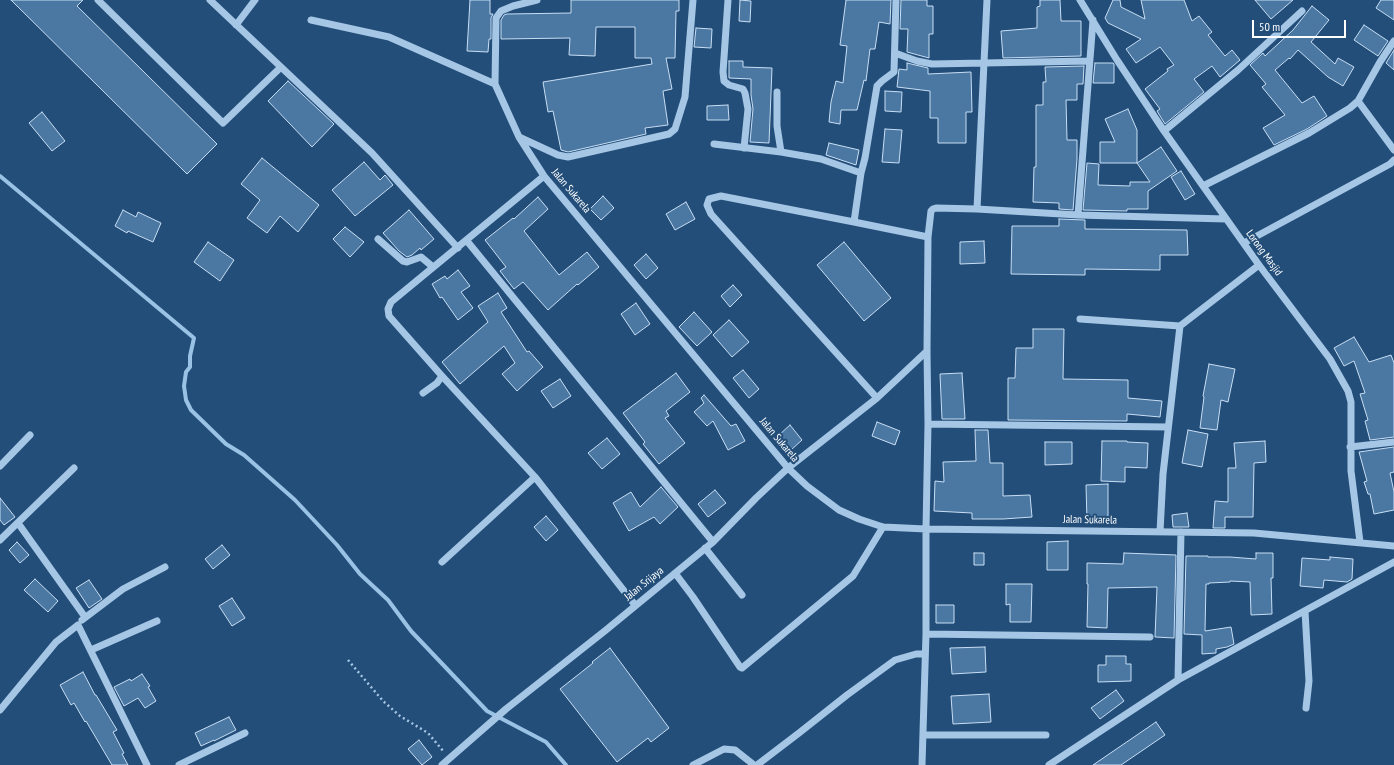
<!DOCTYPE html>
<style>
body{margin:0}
#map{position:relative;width:1394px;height:765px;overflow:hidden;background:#234e79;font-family:"PT Sans Narrow",sans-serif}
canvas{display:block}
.scale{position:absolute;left:1252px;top:20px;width:94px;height:18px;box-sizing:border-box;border:2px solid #fff;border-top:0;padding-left:5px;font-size:12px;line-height:14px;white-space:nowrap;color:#fff;-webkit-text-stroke:3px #234e79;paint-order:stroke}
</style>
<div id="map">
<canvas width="1394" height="765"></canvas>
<div class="scale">50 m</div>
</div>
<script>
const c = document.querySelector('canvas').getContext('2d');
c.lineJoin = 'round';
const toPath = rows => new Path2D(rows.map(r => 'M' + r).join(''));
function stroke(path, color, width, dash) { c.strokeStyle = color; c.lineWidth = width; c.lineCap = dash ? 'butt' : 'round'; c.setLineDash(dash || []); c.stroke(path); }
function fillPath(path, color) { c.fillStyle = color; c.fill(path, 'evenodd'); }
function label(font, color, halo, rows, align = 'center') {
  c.font = font + ' "PT Sans Narrow",sans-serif'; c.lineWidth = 4; c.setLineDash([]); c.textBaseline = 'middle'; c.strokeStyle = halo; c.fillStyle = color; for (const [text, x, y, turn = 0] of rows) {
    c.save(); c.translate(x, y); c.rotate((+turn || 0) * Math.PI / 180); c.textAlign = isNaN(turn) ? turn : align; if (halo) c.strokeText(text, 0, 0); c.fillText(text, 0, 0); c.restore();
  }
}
stroke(toPath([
 [0,176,194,338,190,356,190,367,186,372,184,386,186,400,191,410,226,444,244,455,295,500,337,545,360,574,388,600,411,631,487,711,546,742,566,765]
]), '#99c2e5', 4);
const building = toPath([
 [11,0,83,0,77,6,217,144,187,174,11,0],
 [470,0,490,0,490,14,493,14,491,18,491,39,489,39,488,52,467,51,470,0],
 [571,0,679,0,679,11,676,11,675,58,666,58,672,89,663,91,668,125,645,128,646,134,568,152,561,150,553,111,548,112,543,82,652,64,651,58,635,58,635,27,596,27,595,56,569,55,570,38,501,39,501,20,504,15,507,14,571,13,571,0],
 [740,0,751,1,750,22,739,21,740,0],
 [846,0,891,0,890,24,879,22,875,49,870,49,866,81,864,80,857,110,841,110,840,124,829,122,831,102,836,81,843,83,847,46,840,45,846,0],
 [901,0,927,0,927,6,933,6,933,34,929,34,929,58,907,52,908,29,900,29,901,0],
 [1040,0,1060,0,1061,21,1081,21,1081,56,1003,58,1001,31,1037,28,1037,7,1040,6,1040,0],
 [1113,0,1120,0,1121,7,1145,19,1141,0,1184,0,1192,21,1199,16,1212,32,1208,35,1225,56,1232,50,1240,60,1220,77,1212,66,1194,79,1204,92,1165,124,1157,111,1160,109,1145,89,1168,71,1167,69,1174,65,1160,47,1136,63,1126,49,1141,39,1108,23,1105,18,1113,0],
 [1255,0,1293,0,1271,19,1255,0],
 [1381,0,1394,0,1394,20,1376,8,1381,0],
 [1312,6,1329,20,1311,42,1335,64,1338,58,1354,67,1343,86,1328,77,1298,50,1290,59,1289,58,1275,70,1302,103,1314,96,1327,116,1307,129,1274,145,1263,128,1285,115,1262,87,1266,84,1250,65,1263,53,1265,56,1293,30,1312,6],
 [1364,25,1388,41,1378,56,1354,40,1364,25],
 [696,28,712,29,711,48,694,47,696,28],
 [1394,50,1394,70,1386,63,1394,50],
 [729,61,743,61,743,67,772,68,769,143,750,142,753,109,751,95,751,79,729,78,729,61],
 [907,63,928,68,928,74,971,72,972,112,966,112,966,143,938,143,938,118,930,118,930,91,897,87,899,69,907,70,907,63],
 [1095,63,1113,63,1114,64,1114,83,1093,83,1095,63],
 [1084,66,1083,84,1077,84,1077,100,1066,100,1067,140,1077,140,1077,159,1073,210,1059,209,1059,203,1033,202,1034,167,1036,167,1036,105,1043,105,1043,82,1046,82,1045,67,1084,66],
 [288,81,334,124,312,147,268,101,288,81],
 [885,91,902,92,901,112,885,111,885,91],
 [728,105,729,120,707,120,707,106,728,105],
 [1128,109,1137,130,1137,163,1100,163,1100,142,1115,142,1105,119,1128,109],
 [42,112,65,141,52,151,29,123,42,112],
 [885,129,902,130,899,163,882,162,885,129],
 [829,143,859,150,856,165,826,155,829,143],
 [1161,147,1177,171,1148,191,1148,209,1127,209,1127,211,1083,210,1087,163,1099,164,1098,185,1130,186,1130,182,1150,182,1137,163,1161,147],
 [262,158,319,205,298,232,280,216,267,233,247,218,260,200,241,184,262,158],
 [364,162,380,180,385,175,393,185,355,216,332,190,364,162],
 [1181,171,1195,194,1185,200,1171,177,1181,171],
 [603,196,614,208,601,220,590,209,603,196],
 [538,197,548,209,524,231,559,275,587,252,599,267,578,285,577,284,548,310,523,282,514,289,500,271,506,267,485,240,513,218,514,219,538,197],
 [686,202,695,219,675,230,666,214,686,202],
 [123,210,136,217,138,212,161,223,153,242,128,231,127,233,115,226,123,210],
 [409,210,434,239,421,250,420,248,412,255,407,257,399,251,383,233,409,210],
 [1059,219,1085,220,1085,229,1187,230,1188,255,1160,255,1160,270,1085,269,1085,275,1011,274,1012,226,1059,226,1059,219],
 [345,227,364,242,350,257,333,239,345,227],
 [984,241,985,263,960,264,960,242,984,241],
 [208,242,234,260,220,281,194,262,208,242],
 [844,242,891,298,864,321,817,265,844,242],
 [646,254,658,268,646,279,634,265,646,254],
 [458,270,470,286,461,292,473,308,458,320,442,297,440,298,432,284,445,276,447,279,458,270],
 [733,285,742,295,730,307,721,296,733,285],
 [498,293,507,308,501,312,527,352,529,351,543,367,517,391,502,374,515,363,504,346,460,384,442,362,488,322,478,306,498,293],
 [636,303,650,324,635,335,621,314,636,303],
 [694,312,712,332,697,346,679,327,694,312],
 [729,320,749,342,732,357,713,335,729,320],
 [1033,329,1064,329,1063,379,1128,380,1128,398,1162,401,1160,417,1127,414,1127,421,1008,420,1008,378,1015,378,1016,348,1033,348,1033,329],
 [1354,337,1369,362,1391,355,1394,363,1394,437,1370,440,1365,421,1368,420,1360,394,1365,393,1354,361,1344,366,1334,348,1354,337],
 [1209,364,1235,369,1228,402,1221,400,1217,430,1200,428,1204,397,1203,396,1209,364],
 [743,370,759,389,749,398,733,378,743,370],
 [676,373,690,392,666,411,669,416,665,418,685,443,659,464,643,444,645,442,623,413,676,373],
 [962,373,965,419,942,419,940,374,962,373],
 [560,379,571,396,553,408,541,391,560,379],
 [704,395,731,426,736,424,745,441,728,450,713,421,707,426,694,412,704,403,701,398,704,395],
 [877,422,900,431,895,445,872,436,877,422],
 [790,425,802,440,791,450,779,435,790,425],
 [975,430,988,430,990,463,1003,463,1003,496,1030,495,1032,517,1003,519,972,519,972,513,934,511,935,481,944,482,943,462,976,461,975,430],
 [1188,430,1208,434,1202,467,1182,463,1188,430],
 [607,438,620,454,602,469,588,453,607,438],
 [1102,441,1127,441,1127,442,1148,443,1147,468,1125,467,1125,482,1101,481,1102,441],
 [1265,441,1266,462,1254,463,1253,517,1225,517,1225,528,1213,528,1215,501,1228,502,1228,468,1236,468,1234,443,1265,441],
 [1045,442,1072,442,1072,464,1045,465,1045,442],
 [1394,447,1394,472,1390,473,1394,492,1394,510,1374,514,1370,494,1368,494,1364,482,1367,481,1359,452,1394,447],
 [1108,484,1108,521,1087,521,1086,485,1108,484],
 [661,487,678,507,660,524,654,517,629,531,613,503,631,492,640,507,661,487],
 [715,490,726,503,708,517,698,504,715,490],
 [0,498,15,517,4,525,0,520,0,498],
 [1187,513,1189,527,1173,527,1172,515,1187,513],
 [546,516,558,530,546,541,534,527,546,516],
 [1068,541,1068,570,1047,570,1047,542,1068,541],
 [17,542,29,555,20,563,9,550,17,542],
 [222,545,230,555,213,569,205,559,222,545],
 [974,553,984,553,984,565,974,565,974,553],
 [1124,553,1176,555,1174,638,1155,637,1157,587,1108,588,1107,628,1087,627,1088,584,1087,584,1087,563,1123,564,1124,553],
 [1256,553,1273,553,1273,578,1271,578,1272,614,1251,615,1250,582,1230,581,1230,582,1209,583,1209,584,1206,584,1205,631,1231,627,1234,644,1227,647,1216,649,1216,653,1202,654,1202,635,1184,634,1186,556,1208,556,1208,557,1230,557,1256,559,1256,553],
 [1330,557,1353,559,1352,579,1347,582,1324,580,1323,588,1300,586,1302,558,1330,560,1330,557],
 [35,579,58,601,48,612,24,590,35,579],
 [89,580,102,599,89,608,76,588,89,580],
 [1006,584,1032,584,1031,622,1010,622,1010,604,1006,605,1006,584],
 [232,598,245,618,232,626,219,606,232,598],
 [936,605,954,605,954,623,936,623,936,605],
 [985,647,986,672,952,674,950,648,985,647],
 [610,648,669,728,651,742,648,738,617,762,560,689,593,663,592,662,610,648],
 [1106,656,1126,656,1126,664,1131,664,1131,681,1098,682,1098,665,1106,665,1106,656],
 [83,672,95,695,96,695,117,730,113,732,124,753,122,754,128,765,112,765,86,721,85,722,74,703,71,705,60,685,83,672],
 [142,674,150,686,148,687,156,701,145,708,138,698,124,706,114,687,130,679,131,681,142,674],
 [1116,690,1124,701,1100,719,1091,708,1116,690],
 [989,694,991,722,953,724,951,696,989,694],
 [229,717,236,730,214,741,214,740,201,746,195,733,229,717],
 [1156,722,1165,735,1121,765,1093,765,1156,722],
 [419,740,432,757,422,765,408,749,419,740]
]);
fillPath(building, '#4b78a3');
stroke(building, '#c8def3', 1);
stroke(toPath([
 [348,660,383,701,400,716,428,733,444,752]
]), '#a5c6e4', 2.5, [2, 3]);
stroke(toPath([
 [98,0,223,123,281,67],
 [210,0,372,153,458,248],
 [728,0,723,72,724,81,729,85,743,89,745,93,748,109,744,148],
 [896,0,894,72,882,81,877,86,865,158,861,173,854,222,928,237],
 [1080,0,1117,60,1164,131,1259,265,1330,359,1348,391,1351,402,1351,471,1360,542],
 [311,20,389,37,495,84,519,137,544,176,788,468,807,486,839,510,859,519,883,527,926,529,1254,533,1394,546],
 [236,25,255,0],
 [895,53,917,61,932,64,1089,61],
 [495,84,496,18,501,11,513,6,537,0],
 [777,92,777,126,781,152],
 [1358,101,1394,150],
 [1164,131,1238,70,1302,11],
 [519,137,558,155,568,157,669,134,675,129,685,97,693,0],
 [714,144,781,152,821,159,861,173],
 [544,176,391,302,388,309,389,316,442,376,535,477,635,605],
 [1203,186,1309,133,1350,108,1358,101,1380,62,1394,41],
 [977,209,987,0],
 [1078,215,1093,20],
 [854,222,721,196,709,199,707,205,711,214,877,398],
 [378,239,403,261,407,262,421,257,433,267],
 [467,241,713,542],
 [1244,243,1390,164,1394,160],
 [1080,319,1180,326],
 [423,393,437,383,442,376],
 [928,424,1168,427],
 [1350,447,1394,442],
 [0,466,30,435],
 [18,523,85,617],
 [1160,532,1163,474,1180,326,1259,265],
 [0,540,74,468],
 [705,548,742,595],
 [442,562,535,477],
 [675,573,693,597,740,667,742,668,853,576,883,527],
 [1305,611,1309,681,1306,708],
 [82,620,123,589,165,567],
 [926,634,1150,637],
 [91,650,157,621],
 [1178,680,1181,532],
 [0,710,56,642,78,625,147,765],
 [923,735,1046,735],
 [179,765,245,733],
 [442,765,506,709,606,630,713,542,756,498,788,468,877,398,927,351],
 [693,765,724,749,735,750,754,765],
 [757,765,799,733,847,695,895,660,916,654,925,654],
 [922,765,926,634,926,529,928,424,927,351,928,237,931,211,933,209,936,208,977,209,1078,215,1226,219],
 [1049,765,1178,680,1394,562]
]), '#a5c6e4', 7);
label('11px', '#fff', '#234e79', [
 ["Jalan Sukarela",571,191,50],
 ["Lorong Masjid",1264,253,54],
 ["Jalan Sukarela",779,440,50],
 ["Jalan Sukarela",1090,520,1],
 ["Jalan Srijaya",644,584,-39]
]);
</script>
